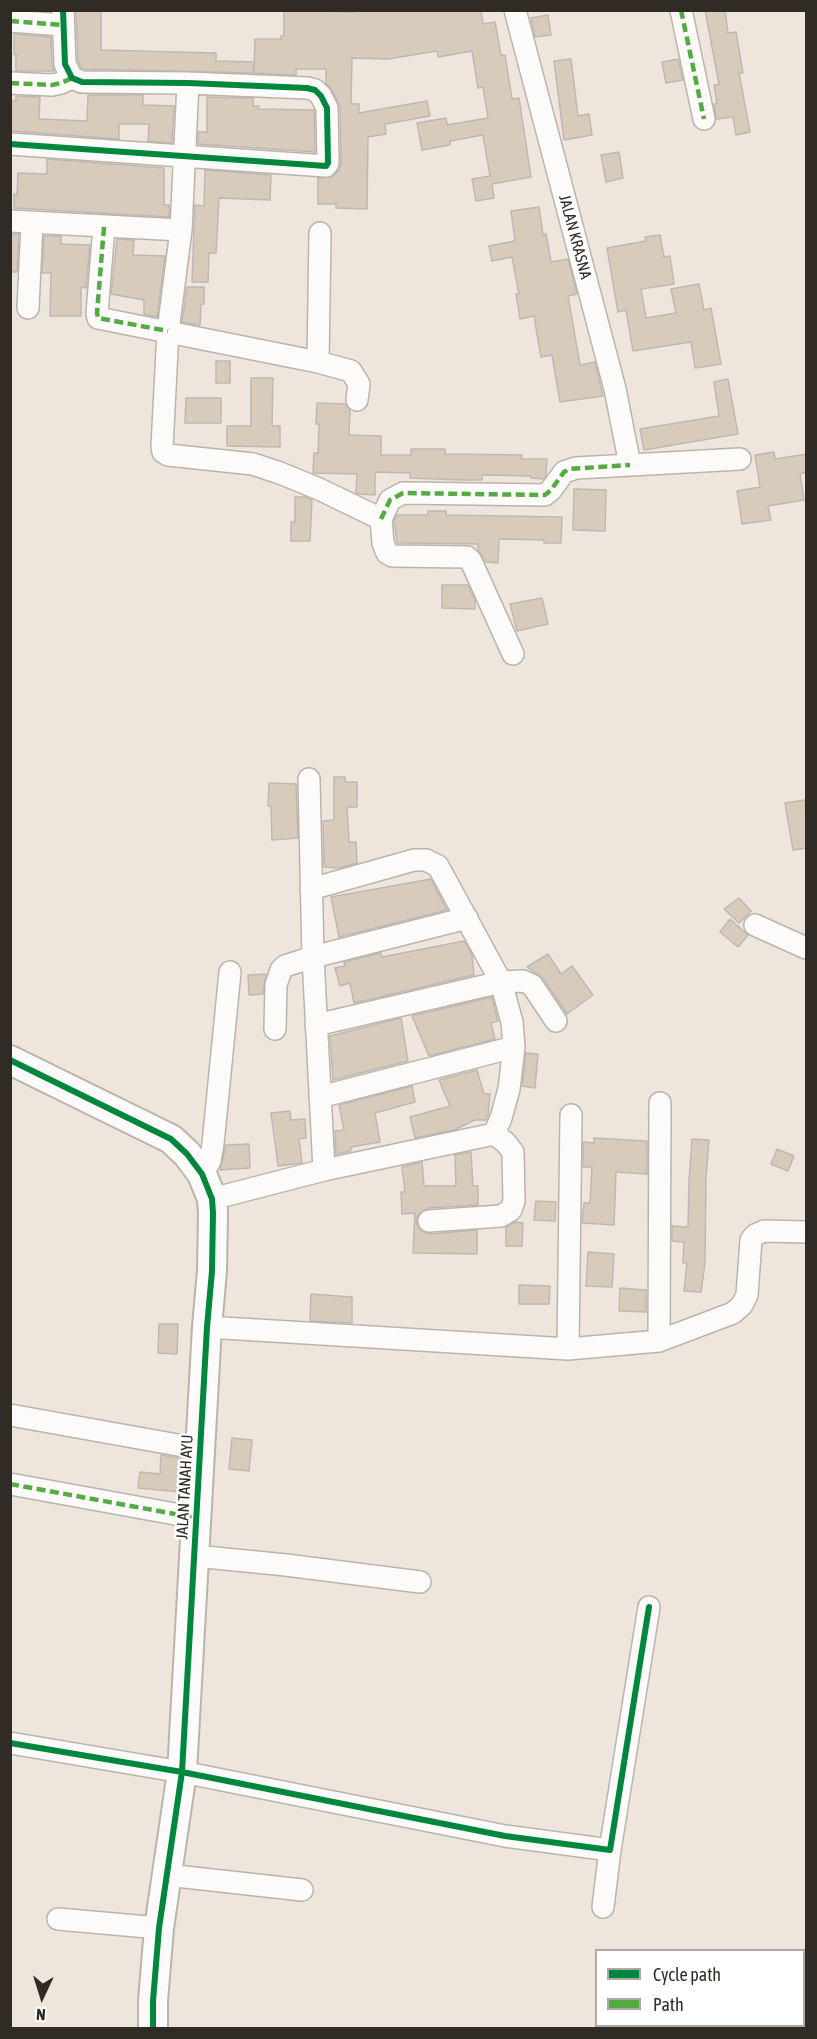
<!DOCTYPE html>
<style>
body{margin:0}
#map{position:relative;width:817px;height:2039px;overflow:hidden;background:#eee6dd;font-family:"Asap Condensed",sans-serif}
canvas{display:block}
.frame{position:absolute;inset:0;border:12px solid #302b24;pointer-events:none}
.legend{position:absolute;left:595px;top:1949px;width:210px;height:78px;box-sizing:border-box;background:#fff;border:2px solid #acaaa7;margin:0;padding:8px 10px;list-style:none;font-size:18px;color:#302b24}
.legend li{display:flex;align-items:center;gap:12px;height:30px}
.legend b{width:30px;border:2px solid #acaaa7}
.north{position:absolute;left:12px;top:1967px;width:60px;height:60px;-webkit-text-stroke:4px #fff;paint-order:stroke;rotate:184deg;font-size:16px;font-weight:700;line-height:24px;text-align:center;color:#302b24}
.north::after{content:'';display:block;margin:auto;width:21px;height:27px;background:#302b24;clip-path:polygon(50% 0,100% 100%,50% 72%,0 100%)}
</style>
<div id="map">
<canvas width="817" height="2039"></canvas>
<div class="frame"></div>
<ul class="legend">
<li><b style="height:8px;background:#00873e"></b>Cycle path</li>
<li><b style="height:8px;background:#54ab44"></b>Path</li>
</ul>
<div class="north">N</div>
</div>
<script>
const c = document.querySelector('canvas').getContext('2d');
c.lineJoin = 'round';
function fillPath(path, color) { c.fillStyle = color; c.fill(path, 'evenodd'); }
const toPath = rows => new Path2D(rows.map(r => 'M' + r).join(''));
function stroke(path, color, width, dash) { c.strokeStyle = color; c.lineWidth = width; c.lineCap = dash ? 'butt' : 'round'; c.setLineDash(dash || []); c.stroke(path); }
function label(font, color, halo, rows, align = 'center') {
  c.font = font + ' "Asap Condensed",sans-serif'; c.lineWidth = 5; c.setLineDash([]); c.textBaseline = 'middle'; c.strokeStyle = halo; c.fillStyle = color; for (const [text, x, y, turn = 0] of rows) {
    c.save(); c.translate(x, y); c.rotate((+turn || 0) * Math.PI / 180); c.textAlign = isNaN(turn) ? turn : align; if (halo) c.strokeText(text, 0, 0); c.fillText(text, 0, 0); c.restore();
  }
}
const building = toPath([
 [76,10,101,10,101,50,216,53,216,61,254,62,253,73,85,69,81,68,78,61,76,10],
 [284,10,355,12,355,10,481,10,483,24,495,22,501,55,505,55,512,99,519,98,531,177,492,184,494,198,476,201,472,179,490,176,483,135,450,141,450,145,422,150,417,123,446,118,447,125,488,118,483,87,478,88,472,51,438,57,437,51,388,59,352,58,351,104,359,104,359,113,427,101,430,116,385,124,386,134,368,137,367,209,336,208,336,204,318,204,318,178,332,177,339,170,341,163,340,107,332,90,326,83,326,69,296,69,296,75,254,73,255,39,281,39,281,36,284,36,284,10],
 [705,10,725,10,728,33,736,32,743,73,739,73,750,132,736,135,733,117,716,119,714,104,717,103,714,85,719,84,705,10],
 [548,15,551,35,535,37,531,18,548,15],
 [14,34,51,37,52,64,54,71,16,71,16,55,14,54,14,34],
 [571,59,578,116,589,114,592,135,564,140,554,61,571,59],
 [678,59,683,80,666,83,662,62,678,59],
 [88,95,143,95,143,105,174,106,172,143,148,141,149,124,119,124,119,139,10,131,10,101,16,101,16,96,40,97,39,119,87,121,88,95],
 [207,97,253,98,253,106,259,106,258,109,314,110,315,152,198,144,198,132,207,132,207,97],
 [619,152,623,178,606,182,601,155,619,152],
 [47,159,164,168,164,205,169,205,169,217,14,208,14,194,17,195,18,173,47,174,47,159],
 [205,170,271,175,270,200,219,198,216,253,209,253,208,282,192,282,195,205,204,206,205,170],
 [539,207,543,235,546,234,551,262,568,259,577,294,568,296,580,365,595,362,603,396,560,402,552,355,541,357,534,316,520,319,516,294,519,294,512,257,492,261,489,246,515,241,511,211,539,207],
 [13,234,19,234,17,272,10,272,10,236,13,236,13,234],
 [660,235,664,257,670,256,674,284,641,289,646,318,676,313,671,289,699,284,704,310,711,308,721,364,695,368,691,342,633,351,626,310,618,312,607,248,646,241,645,237,660,235],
 [44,236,61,236,61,244,90,245,86,288,81,287,81,316,50,316,51,273,42,273,44,236],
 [117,239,134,240,133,255,165,256,157,317,144,314,144,300,111,294,117,239],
 [187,287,204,287,204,304,201,304,200,325,182,322,187,287],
 [216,361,230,361,230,383,216,383,216,361],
 [251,378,273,378,272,426,280,426,280,447,227,446,227,426,251,426,251,378],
 [728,379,738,434,644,450,640,429,719,416,714,382,728,379],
 [186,398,221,398,221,423,185,423,186,398],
 [317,403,345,404,350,410,349,435,381,436,381,455,411,455,411,449,445,449,445,454,522,455,521,459,547,459,546,475,544,479,531,478,531,476,482,475,482,480,461,480,410,478,410,473,375,472,375,495,359,494,356,493,357,474,313,473,314,453,318,453,319,424,316,424,317,403],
 [774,452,775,459,807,454,807,472,800,474,804,500,768,506,771,520,742,524,737,491,760,487,755,455,774,452],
 [574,489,606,490,605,531,573,530,574,489],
 [295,497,305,497,312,500,310,541,291,541,291,522,295,522,295,497],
 [428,511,446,511,446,515,562,517,561,543,544,543,544,540,499,539,498,563,486,562,478,550,478,544,397,543,394,521,397,515,428,515,428,511],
 [442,585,468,585,475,600,475,609,442,608,442,585],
 [542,598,548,624,517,631,510,604,542,598],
 [334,777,345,777,345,782,357,782,357,807,347,807,349,842,356,842,357,863,339,868,324,867,323,821,334,820,334,777],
 [269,783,296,784,298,838,272,840,271,806,268,806,269,783],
 [805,800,807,848,793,850,785,803,805,800],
 [431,879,447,910,339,937,331,897,431,879],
 [739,898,751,911,739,923,724,909,739,898],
 [730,919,748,935,738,947,720,932,730,919],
 [464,941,472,955,474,975,354,1003,350,983,340,986,335,968,345,966,344,962,381,953,382,957,464,941],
 [548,954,561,974,572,966,593,995,567,1014,543,978,527,967,548,954],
 [266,974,263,994,249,995,248,975,266,974],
 [492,997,498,1021,491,1023,495,1039,429,1056,412,1016,492,997],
 [401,1018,408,1061,333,1080,330,1036,401,1018],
 [526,1053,538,1054,535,1088,522,1086,526,1053],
 [477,1070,484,1094,490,1094,488,1115,486,1120,475,1120,454,1130,415,1138,410,1117,450,1106,439,1080,477,1070],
 [412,1086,415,1102,375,1113,380,1142,351,1147,351,1151,336,1154,335,1131,344,1130,339,1105,412,1086],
 [290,1111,291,1120,305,1119,306,1138,299,1139,302,1163,278,1166,271,1113,290,1111],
 [594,1138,647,1141,647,1174,616,1172,614,1225,582,1223,584,1203,590,1203,592,1167,583,1167,583,1142,594,1143,594,1138],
 [692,1139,709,1140,706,1177,705,1263,701,1292,684,1291,687,1263,683,1263,684,1242,672,1241,672,1226,688,1227,689,1182,692,1139],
 [249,1144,250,1168,220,1170,226,1145,249,1144],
 [777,1149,794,1156,788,1171,771,1164,777,1149],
 [471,1152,473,1186,478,1186,478,1205,428,1208,418,1215,416,1221,419,1229,429,1234,477,1230,477,1254,413,1253,415,1213,402,1214,401,1192,405,1192,402,1167,422,1162,424,1186,456,1186,455,1155,471,1152],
 [536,1201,556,1202,555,1221,534,1220,536,1201],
 [515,1222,523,1223,522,1246,506,1246,506,1227,515,1222],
 [588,1252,614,1254,612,1287,586,1286,588,1252],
 [519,1285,550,1286,549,1304,519,1304,519,1285],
 [620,1288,646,1290,646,1312,619,1311,620,1288],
 [311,1294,352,1297,352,1323,310,1321,311,1294],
 [159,1324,178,1324,177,1354,158,1353,159,1324],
 [232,1438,252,1440,249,1471,229,1469,232,1438],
 [161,1455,183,1459,180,1492,138,1488,140,1472,160,1474,161,1455]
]);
fillPath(building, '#d8cbbc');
stroke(building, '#bfb8b2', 1.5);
const street = toPath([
 [515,10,615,389,630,465],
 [681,10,704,119],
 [10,21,63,25],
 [10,83,52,85,61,83,72,78],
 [10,144,326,166,328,163,327,108,321,96,315,90,307,88,188,83,82,82,72,78,65,64,63,10],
 [10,221,181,230,188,83],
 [104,227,97,313,98,318,318,362,351,371,359,384,357,400],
 [181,230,168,331,162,447,163,452,168,455,253,464,280,473,319,489,381,519,383,543,387,553,392,556,467,557,471,561,513,654],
 [28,308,32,223],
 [318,362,320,233],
 [381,519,390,500,403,493,545,495,551,490,564,472,576,468,740,459],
 [309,779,313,957,324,1170],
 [755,925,806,948],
 [316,1025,501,982,523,981,532,985,556,1021],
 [275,1029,276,985,281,970,285,966,313,957,467,918],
 [320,1097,514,1047],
 [202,1174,210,1161,213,1144,230,972],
 [212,1199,324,1170,494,1134,501,1118,509,1089,514,1047,512,1022,501,982,438,866,426,860,414,860,311,889],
 [429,1221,501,1216,511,1210,514,1201,513,1152,505,1142,494,1134],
 [207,1327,568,1349,659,1341,733,1313,742,1305,747,1295,751,1240,755,1235,764,1231,806,1232],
 [659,1341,660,1103],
 [568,1349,571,1115],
 [10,1415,200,1449],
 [10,1484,197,1518],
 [195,1556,286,1565,420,1582],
 [10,1743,182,1772,505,1836,610,1850,649,1607],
 [167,1875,302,1890],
 [603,1907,610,1850],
 [58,1919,159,1928]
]);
const secondary = toPath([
 [10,1060,171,1139,187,1154,202,1174,212,1199,213,1213,212,1271,207,1327,182,1772,159,1928,153,2001,153,2028]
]);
stroke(street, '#bab4ad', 24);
stroke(secondary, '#bab4ad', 32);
stroke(street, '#fcfbfa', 21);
stroke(secondary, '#fcfbfa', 28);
stroke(toPath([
 [681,10,704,119],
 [10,21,63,25],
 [10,83,52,85,61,83,72,78],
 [104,227,97,313,98,318,168,331],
 [381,519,390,500,403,493,545,495,551,490,564,472,569,469,630,465],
 [10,1484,197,1518]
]), '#54ab44', 4.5, [9, 4.5]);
stroke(toPath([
 [10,144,326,166,328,163,327,108,321,96,315,90,307,88,188,83,82,82,72,78,65,64,63,10],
 [10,1060,171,1139,187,1154,202,1174,212,1199,213,1213,212,1271,207,1327,182,1772,159,1928,153,2001,153,2028],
 [10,1743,182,1772,505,1836,610,1850,649,1607]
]), '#00873e', 6);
label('16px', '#302b24', '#fff', [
 ["JALAN KRASNA",575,237,75],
 ["JALAN TANAH AYU",185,1487,-87]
]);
</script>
